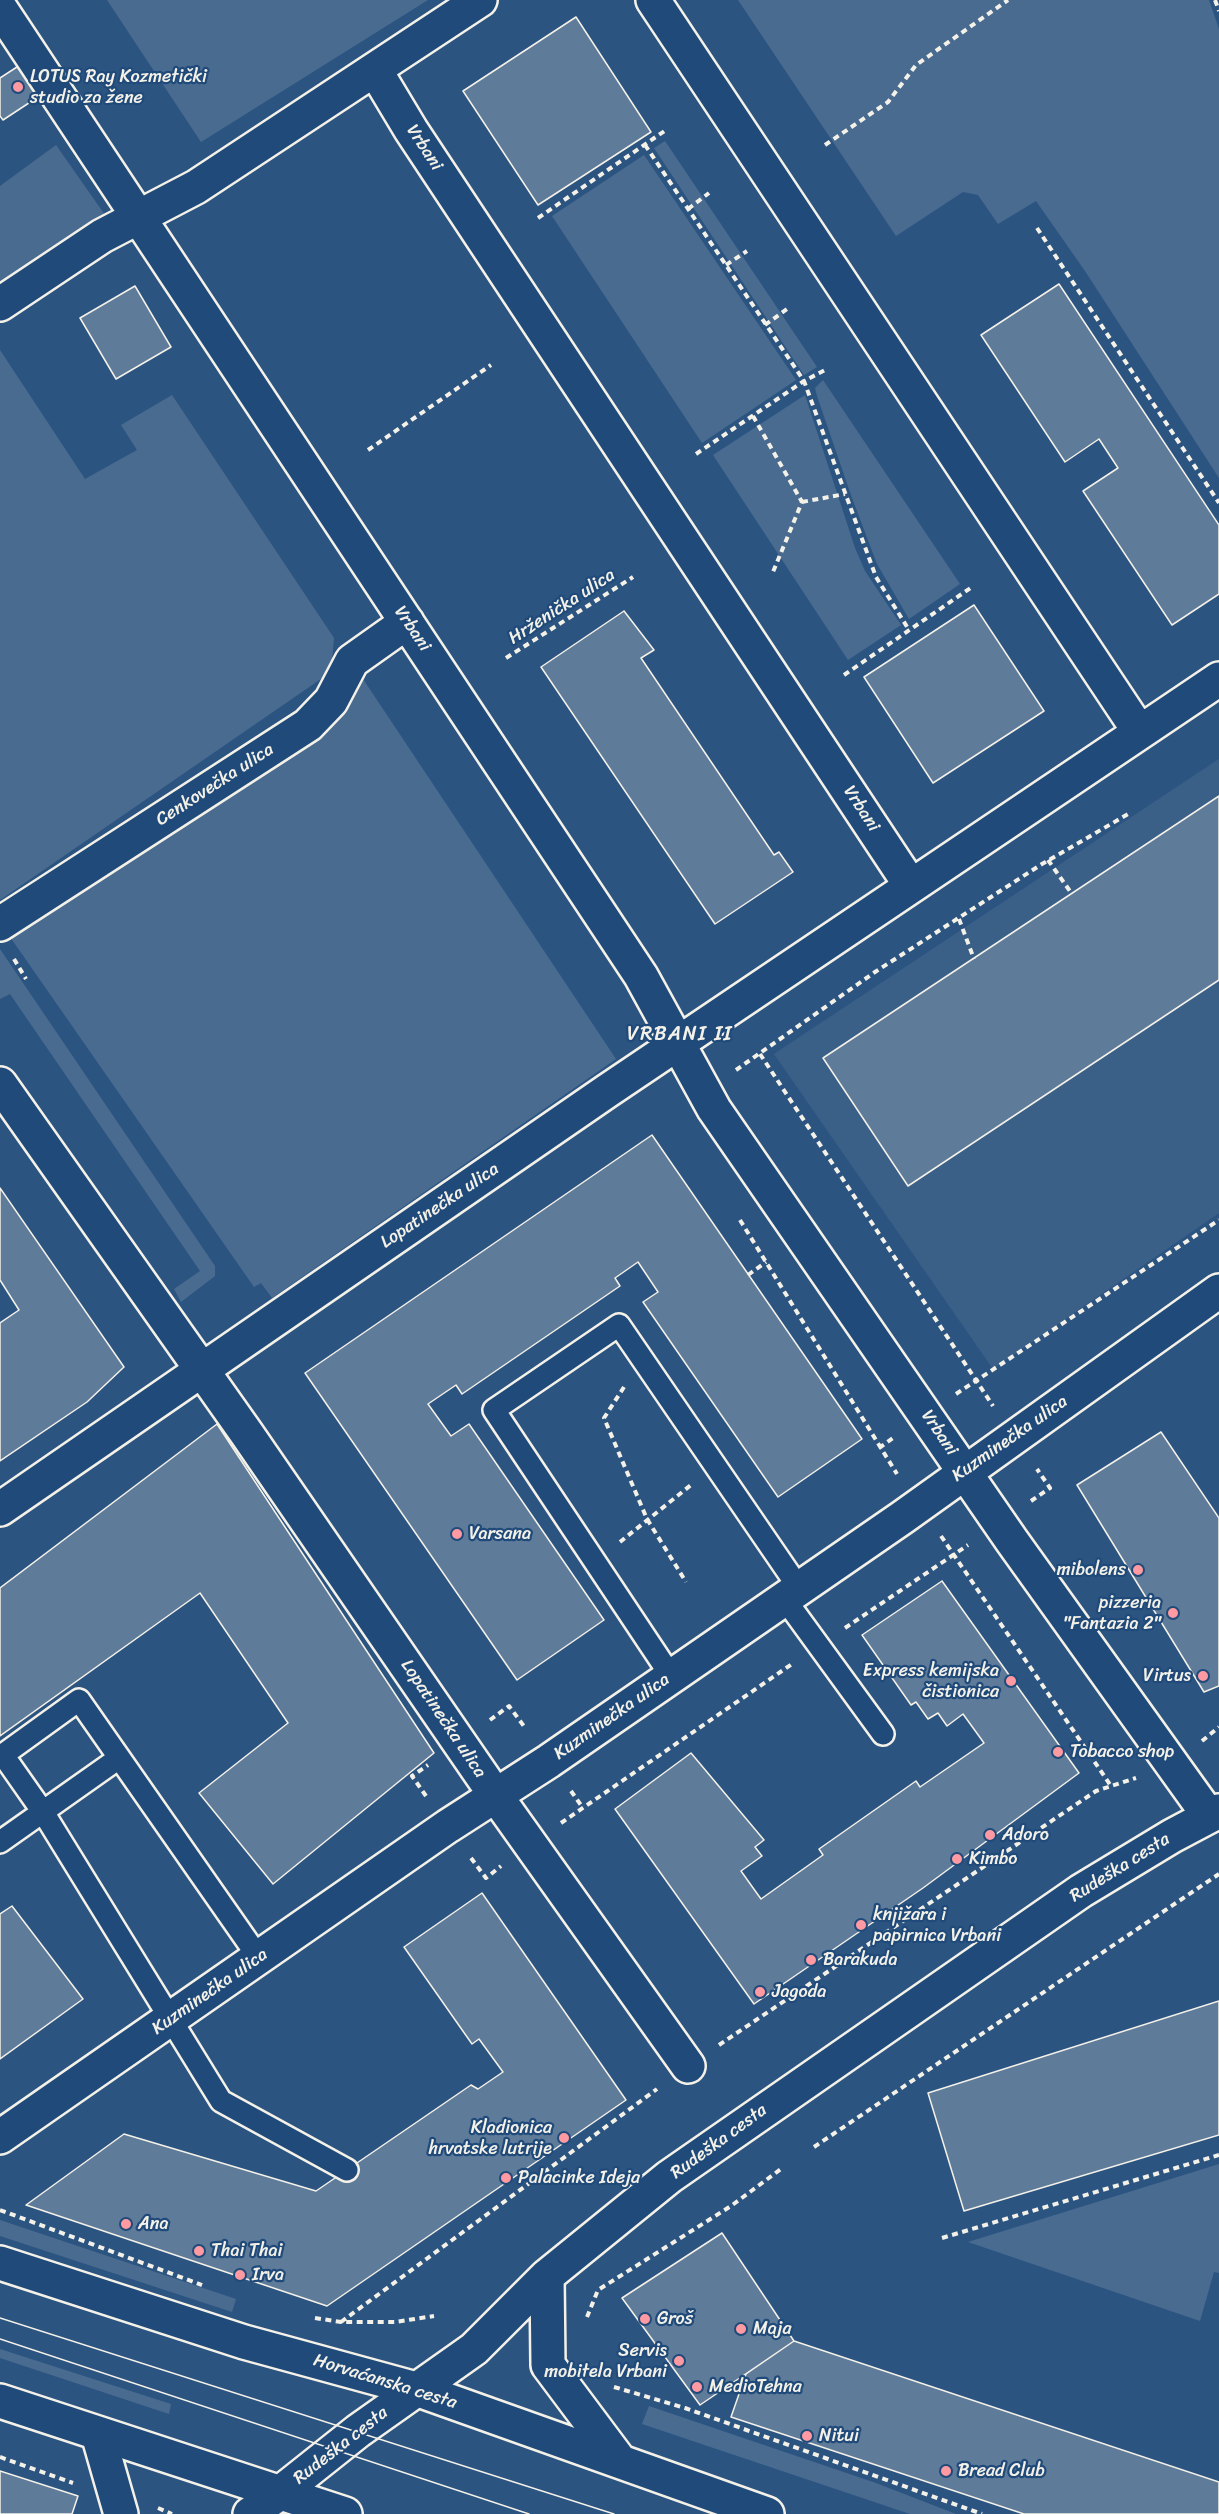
<!DOCTYPE html>
<meta charset="utf-8">
<style>
body{margin:0}
canvas{display:block;background:#2c5481}
</style>
<canvas width="1219" height="2514"></canvas>
<script>
const c = document.querySelector('canvas').getContext('2d');
c.lineJoin = 'round';
function fillPath(path, color) { c.fillStyle = color; c.fill(path, 'evenodd'); }
const toPath = rows => new Path2D(rows.map(r => 'M' + r).join(''));
function stroke(path, color, width, dash) { c.strokeStyle = color; c.lineWidth = width; c.lineCap = dash ? 'butt' : 'round'; c.setLineDash(dash || []); c.stroke(path); }
function label(font, color, halo, rows, align = 'center') {
  c.font = font + ' Sriracha,sans-serif'; c.lineWidth = 4.5; c.setLineDash([]); c.textBaseline = 'middle'; c.strokeStyle = halo; c.fillStyle = color; for (const [text, x, y, turn = 0] of rows) {
    c.save(); c.translate(x, y); c.rotate((+turn || 0) * Math.PI / 180); c.textAlign = isNaN(turn) ? turn : align; if (halo) c.strokeText(text, 0, 0); c.fillText(text, 0, 0); c.restore();
  }
}
fillPath(toPath([
 [1219,759,1219,1213,993,1369,774,1054]
]), '#3b6088');
fillPath(toPath([
 [107,0,428,0,201,142],
 [738,0,1209,0,1219,29,1219,478,1085,271,1036,201,998,224,978,195,963,192,896,236],
 [665,141,817,367,804,375,654,148],
 [56,145,105,215,0,285,0,186],
 [644,155,796,380,702,443,552,216],
 [0,350,85,479,137,450,121,425,172,395,334,638,331,672,0,900],
 [823,380,960,584,909,619,877,564,852,498,817,396,815,388],
 [805,395,855,548,865,571,901,625,848,660,713,455],
 [359,673,616,1059,272,1298,261,1283,254,1287,8,934],
 [0,949,215,1266,215,1276,181,1302,174,1289,200,1271,10,994,0,999],
 [1219,2164,1219,2273,1214,2272,1200,2321,968,2242],
 [0,2220,236,2299,232,2312,0,2236],
 [0,2349,171,2404,169,2414,0,2358],
 [649,2406,876,2483,956,2514,910,2514,642,2424]
]), '#496b90');
const building = toPath([
 [576,17,651,132,538,205,463,91,576,17],
 [20,65,41,95,3,120,0,116,0,78,20,65],
 [1059,284,1219,525,1219,594,1172,625,1083,491,1118,468,1099,439,1065,462,981,335,1059,284],
 [135,286,171,347,116,379,80,318,135,286],
 [974,605,1044,711,933,783,864,677,974,605],
 [624,611,654,650,641,658,774,855,779,852,793,872,715,924,541,667,624,611],
 [1219,796,1219,980,908,1186,823,1058,1219,796],
 [652,1135,862,1439,778,1497,643,1302,658,1292,638,1262,615,1278,620,1286,462,1394,456,1385,428,1404,451,1436,469,1424,604,1620,517,1680,305,1373,652,1135],
 [0,1188,124,1367,87,1402,0,1461,0,1323,19,1310,0,1280,0,1188],
 [217,1424,434,1753,273,1884,199,1793,288,1723,200,1593,0,1736,0,1588,217,1424],
 [1161,1432,1219,1518,1219,1686,1204,1692,1077,1485,1161,1432],
 [942,1581,1079,1773,923,1888,754,2004,615,1809,691,1753,764,1840,755,1847,762,1856,741,1871,761,1899,823,1855,819,1849,916,1781,920,1787,984,1743,963,1714,947,1726,938,1713,928,1719,916,1702,911,1705,862,1635,942,1581],
 [482,1893,626,2100,327,2306,26,2205,124,2134,316,2191,471,2085,478,2089,503,2072,479,2039,472,2044,404,1947,482,1893],
 [12,1906,83,1999,0,2059,0,1914,12,1906],
 [1219,2001,1219,2135,964,2211,928,2093,1219,2001],
 [722,2233,794,2341,700,2405,622,2298,722,2233],
 [794,2341,1219,2482,1219,2514,1024,2514,731,2417,746,2374,794,2341],
 [0,2471,78,2496,72,2514,0,2514,0,2471]
]);
fillPath(building, '#5e7b9a');
stroke(building, '#f4f1e8', 1.5);
const service = toPath([
 [784,1598,883,1734],
 [671,1676,494,1410,619,1325,799,1588],
 [3,1755,43,1812,221,2101,347,2170],
 [0,1757,79,1700,259,1958],
 [0,1842,119,1758]
]);
const minor = toPath([
 [653,0,1139,731],
 [0,8,641,976,714,1109,1012,1541,1209,1816],
 [375,70,411,130,911,886],
 [0,304,102,236,196,187,480,0],
 [0,924,308,725,331,701,352,661,407,622],
 [0,1084,247,1434,496,1796,688,2066],
 [0,1509,607,1091,1219,679],
 [0,2137,448,1826,549,1761,903,1517,1219,1291],
 [98,2434,121,2514],
 [250,2514,280,2493]
]);
const tertiary = toPath([
 [0,2263,244,2342,416,2389,767,2514],
 [547,2276,548,2365,619,2460],
 [0,2401,345,2514],
 [280,2493,358,2431,474,2349,547,2276,669,2177,1081,1891,1172,1836,1219,1811]
]);
stroke(service, '#f4f1e8', 26);
stroke(minor, '#f4f1e8', 38);
stroke(tertiary, '#f4f1e8', 38);
stroke(toPath([
 [1215,0,1219,11],
 [645,145,804,381,876,577,909,630],
 [825,145,888,102,916,65,1008,0],
 [688,209,709,193],
 [538,218,666,130],
 [1037,228,1219,503],
 [726,265,747,251],
 [765,325,787,309],
 [753,416,802,502,773,572],
 [368,450,491,365],
 [696,454,804,381,827,369],
 [802,502,845,494],
 [506,658,633,577],
 [844,675,972,587],
 [1048,860,1072,894],
 [959,919,974,959],
 [14,959,26,979],
 [760,1054,993,1406],
 [736,1070,875,972,1042,864,1130,813],
 [740,1220,897,1474],
 [748,1275,766,1262],
 [624,1387,604,1418,647,1519,686,1582],
 [956,1394,1219,1220],
 [879,1448,893,1438],
 [1031,1501,1050,1488,1037,1469],
 [941,1536,1111,1786],
 [620,1542,691,1485],
 [845,1628,968,1545],
 [490,1720,509,1706,526,1729],
 [1202,1741,1219,1727],
 [571,1791,583,1808],
 [426,1796,412,1776,428,1765],
 [561,1823,792,1664],
 [471,1858,486,1878,501,1866],
 [719,2045,1096,1791,1136,1778],
 [814,2147,1219,1874],
 [0,2210,202,2285],
 [942,2238,1219,2155],
 [587,2317,598,2290,731,2206,781,2169],
 [315,2318,341,2322,395,2322,434,2316],
 [341,2322,657,2089],
 [614,2387,685,2408,982,2514],
 [0,2457,73,2483],
 [158,2508,172,2514]
]), '#f4f1e8', 4, [6, 4.5]);
stroke(service, '#1f4a7a', 21);
stroke(minor, '#1f4a7a', 33);
stroke(tertiary, '#1f4a7a', 33);
stroke(toPath([
 [0,2318,614,2514],
 [0,2339,529,2514]
]), '#f4f1e8', 1.5);
for (const [x, y, r, color] of [
 [18,87,6,"#ff9aa2"],
 [457,1534,6,"#ff9aa2"],
 [1138,1570,6,"#ff9aa2"],
 [1173,1613,6,"#ff9aa2"],
 [1203,1676,6,"#ff9aa2"],
 [1011,1681,6,"#ff9aa2"],
 [1058,1752,6,"#ff9aa2"],
 [990,1835,6,"#ff9aa2"],
 [957,1859,6,"#ff9aa2"],
 [861,1925,6,"#ff9aa2"],
 [811,1960,6,"#ff9aa2"],
 [760,1992,6,"#ff9aa2"],
 [564,2138,6,"#ff9aa2"],
 [506,2178,6,"#ff9aa2"],
 [126,2224,6,"#ff9aa2"],
 [199,2251,6,"#ff9aa2"],
 [240,2275,6,"#ff9aa2"],
 [645,2319,6,"#ff9aa2"],
 [741,2329,6,"#ff9aa2"],
 [679,2361,6,"#ff9aa2"],
 [697,2387,6,"#ff9aa2"],
 [807,2436,6,"#ff9aa2"],
 [946,2471,6,"#ff9aa2"]
]) { const dot = new Path2D(); dot.arc(x, y, r, 0, 2 * Math.PI); c.fillStyle = color; c.fill(dot); stroke(dot, '#1f4a7a', 2); }
label('18px', '#f4f1e8', '#1f4a7a', [
 ["LOTUS Ray Kozmetički",30,77],
 ["studio za žene",30,98],
 ["Varsana",469,1534],
 ["mibolens",1126,1570,"right"],
 ["pizzeria",1161,1603,"right"],
 ["\"Fantazia 2\"",1161,1624,"right"],
 ["Express kemijska",999,1671,"right"],
 ["čistionica",999,1692,"right"],
 ["Virtus",1191,1676,"right"],
 ["Tobacco shop",1070,1752],
 ["Adoro",1002,1835],
 ["Kimbo",969,1859],
 ["knjižara i",873,1915],
 ["papirnica Vrbani",873,1936],
 ["Barakuda",823,1960],
 ["Jagoda",772,1992],
 ["Kladionica",552,2128,"right"],
 ["hrvatske lutrije",552,2149,"right"],
 ["Palacinke Ideja",518,2178],
 ["Ana",138,2224],
 ["Thai Thai",211,2251],
 ["Irva",252,2275],
 ["Groš",657,2319],
 ["Maja",753,2329],
 ["Servis",667,2351,"right"],
 ["mobitela Vrbani",667,2372,"right"],
 ["MedioTehna",709,2387],
 ["Nitui",819,2436],
 ["Bread Club",958,2471]
], 'left');
label('18px', '#f4f1e8', '#1f4a7a', [
 ["Vrbani",424,148,57],
 ["Hrženička ulica",562,607,-33],
 ["Vrbani",412,629,56],
 ["Cenkovečka ulica",215,785,-33],
 ["Vrbani",861,809,57],
 ["Lopatinečka ulica",440,1206,-34],
 ["Vrbani",939,1433,56],
 ["Kuzminečka ulica",1010,1439,-35],
 ["Kuzminečka ulica",612,1717,-35],
 ["Lopatinečka ulica",443,1719,56],
 ["Rudeška cesta",1120,1868,-32],
 ["Kuzminečka ulica",210,1992,-35],
 ["Rudeška cesta",719,2142,-36],
 ["Horvaćanska cesta",385,2382,17],
 ["Rudeška cesta",341,2446,-38]
]);
c.letterSpacing = '1.5px';
label('20px', '#f4f1e8', '#1f4a7a', [
 ["VRBANI II",680,1035]
]);
c.letterSpacing = '0px';
</script>
